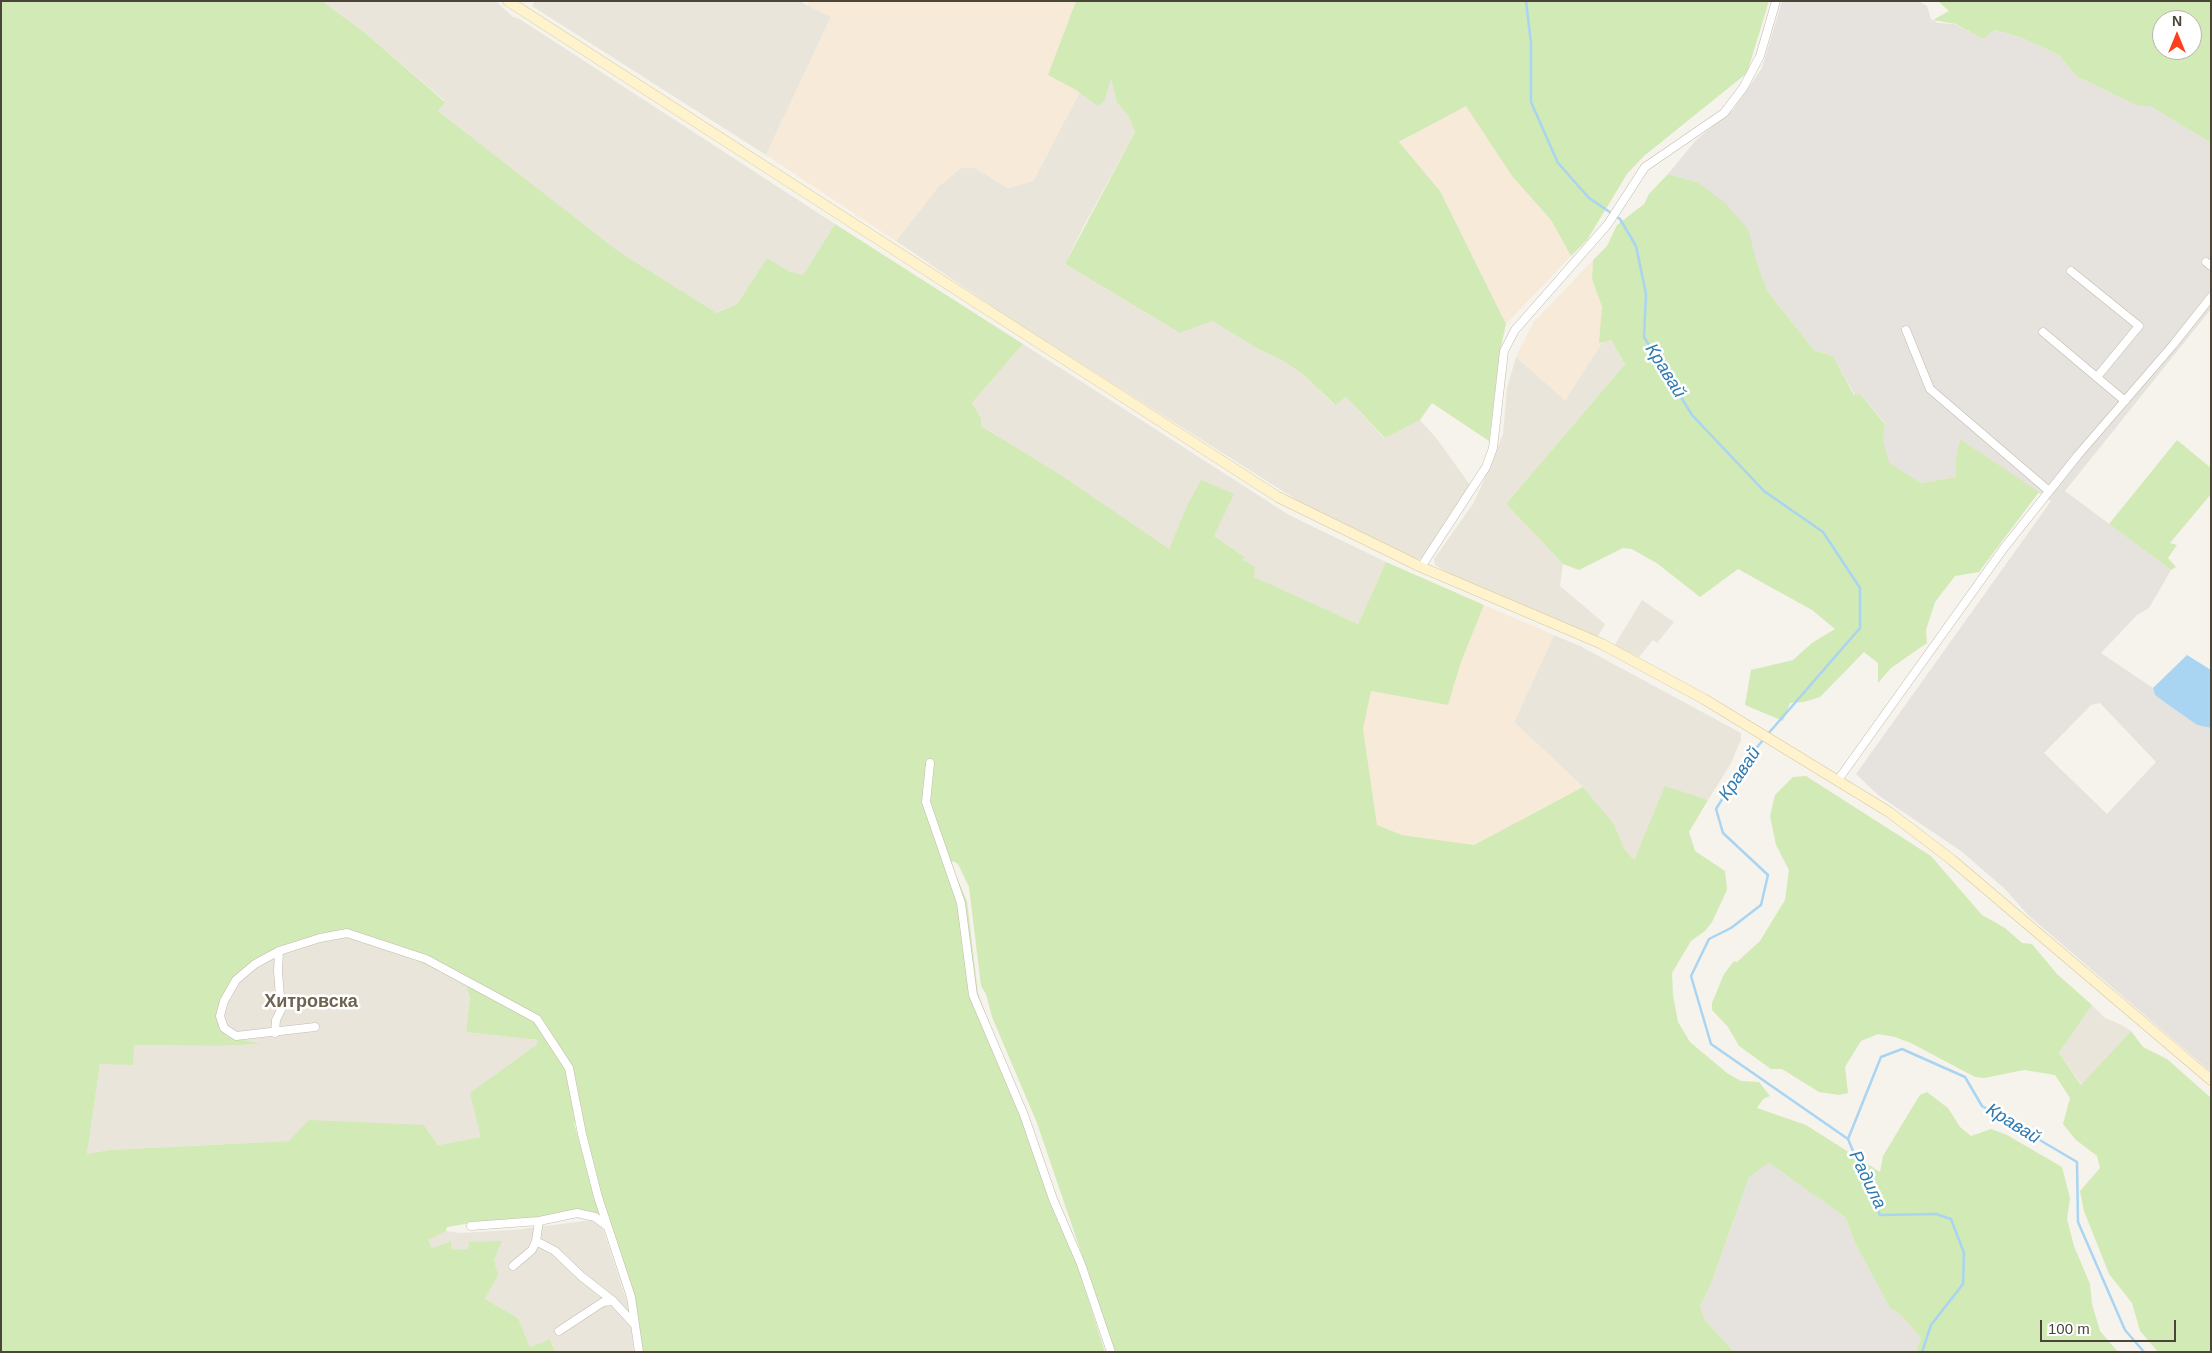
<!DOCTYPE html>
<meta charset="utf-8">
<style>
body{margin:0}
#map{position:relative;width:2212px;height:1353px;overflow:hidden;background:#f6f3ec;font-family:Arial,sans-serif}
canvas{display:block}
.frame{position:absolute;inset:0;border:2px solid #4b4439;pointer-events:none}
.north{position:absolute;left:2152px;top:10px;width:50px;height:50px;box-sizing:border-box;background:#fff;border:1px solid #b7b4b0;border-radius:50%;rotate:0deg;font-size:14px;font-weight:700;line-height:20px;text-align:center;color:#4b4439}
.north::after{content:'';display:block;margin:auto;width:18px;height:22px;background:#fc3f1d;clip-path:polygon(50% 0,100% 100%,50% 72%,0 100%)}
.scale{position:absolute;left:2040px;top:1320px;width:136px;height:22px;box-sizing:border-box;border:2px solid #4b4439;border-top:0;padding-left:6px;font-size:15px;line-height:18px;white-space:nowrap;color:#4b4439;-webkit-text-stroke:4px #fff;paint-order:stroke}
</style>
<div id="map">
<canvas width="2212" height="1353"></canvas>
<div class="frame"></div>
<div class="north">N</div>
<div class="scale">100 m</div>
</div>
<script>
const c = document.querySelector('canvas').getContext('2d');
c.lineJoin = 'round';
function fillPath(path, color) { c.fillStyle = color; c.fill(path, 'evenodd'); }
const toPath = rows => new Path2D(rows.map(r => 'M' + r).join(''));
function stroke(path, color, width, dash) { c.strokeStyle = color; c.lineWidth = width; c.lineCap = dash ? 'butt' : 'round'; c.setLineDash(dash || []); c.stroke(path); }
function label(font, color, halo, rows, align = 'center') {
  c.font = font + ' Arial,sans-serif'; c.lineWidth = 5; c.setLineDash([]); c.textBaseline = 'middle'; c.strokeStyle = halo; c.fillStyle = color; for (const [text, x, y, turn = 0] of rows) {
    c.save(); c.translate(x, y); c.rotate((+turn || 0) * Math.PI / 180); c.textAlign = isNaN(turn) ? turn : align; if (halo) c.strokeText(text, 0, 0); c.fillText(text, 0, 0); c.restore();
  }
}
fillPath(toPath([
 [322,1,496,1,513,17,518,18,835,224,803,275,789,271,767,258,737,304,717,313,619,253,438,111,445,101,364,32],
 [535,1,799,1,831,17,766,155,532,6],
 [1111,76,1117,103,1128,115,1135,132,1081,231,1065,264,1180,333,1212,321,1260,350,1280,359,1304,375,1334,405,1346,397,1384,438,1420,420,1437,439,1470,485,1426,559,1417,559,1311,509,1014,321,896,241,938,187,961,168,975,168,1008,188,1033,181,1080,92,1105,100],
 [1611,340,1625,364,1506,504,1563,564,1560,586,1605,624,1597,638,1450,574,1435,565,1434,559,1473,504,1485,478,1503,434,1507,388,1516,357,1565,400,1603,341],
 [1023,344,1289,515,1386,562,1358,624,1253,577,1255,570,1243,560,1244,556,1214,536,1233,494,1186,508,1169,550,1058,473,981,426,972,403],
 [1642,600,1674,622,1657,643,1653,640,1639,657,1614,646],
 [1554,635,1582,647,1741,733,1741,740,1730,765,1708,800,1665,787,1634,860,1625,850,1614,824,1583,787,1514,722],
 [362,935,466,984,470,998,466,1032,538,1040,481,1137,438,1145,424,1125,289,1141,109,1150,87,1154,100,1064,134,1045,219,1046,259,1044,226,1036,222,1026,223,1007,243,972,296,944],
 [2092,1005,2105,1018,2122,1025,2131,1031,2082,1085,2059,1053],
 [592,1220,602,1227,604,1232,628,1305,634,1352,555,1352,550,1339,530,1347,518,1318,485,1299,498,1275,494,1259,469,1242,468,1250,452,1250,451,1241,432,1248,427,1240,446,1231,460,1233,513,1230]
]), '#eae5da');
fillPath(toPath([
 [810,1,1076,1,1049,75,1080,92,1033,181,1008,188,975,168,961,168,938,187,896,241,766,155,831,17,807,5],
 [1466,105,1512,176,1551,220,1571,256,1506,324,1440,191,1399,143],
 [1593,260,1592,279,1602,307,1600,342,1603,341,1565,400,1516,357,1533,323],
 [1484,605,1554,635,1514,722,1583,787,1474,845,1402,835,1377,825,1363,729,1371,691,1448,705,1461,662]
]), '#f7ead8');
fillPath(toPath([
 [1782,1,1918,1,1927,6,1931,19,1938,23,1955,24,1983,39,1995,30,2020,37,2059,55,2076,76,2138,106,2150,106,2211,143,2211,309,2065,491,2171,570,2149,608,2137,615,2101,653,2153,688,2155,695,2197,725,2211,728,2211,1072,2028,915,2005,889,1961,851,1878,795,1856,774,2051,501,1960,439,1956,458,1956,477,1921,483,1888,463,1883,440,1885,423,1860,394,1855,395,1833,356,1814,350,1768,292,1757,263,1697,182,1668,174,1696,140,1733,110,1762,68],
 [2100,703,2156,762,2107,814,2044,753,2091,705],
 [1769,1163,1845,1217,1856,1245,1890,1308,1900,1314,1921,1338,1916,1352,1734,1352,1705,1320,1700,1306,1711,1284,1749,1177]
]), '#e6e2dd');
fillPath(toPath([
 [1,1,322,1,364,32,445,102,438,111,619,252,717,313,737,304,767,258,789,271,803,275,835,224,1023,344,972,403,981,419,981,426,1058,473,1169,549,1186,508,1201,480,1234,494,1214,536,1245,557,1243,560,1255,567,1254,577,1358,624,1386,562,1484,605,1461,662,1448,705,1371,691,1363,729,1377,825,1402,835,1474,845,1583,787,1614,824,1625,850,1634,860,1665,786,1708,800,1689,832,1695,851,1725,871,1727,890,1712,922,1705,931,1691,941,1672,973,1673,995,1678,1022,1690,1042,1727,1073,1741,1081,1759,1082,1770,1096,1763,1099,1757,1108,1806,1125,1880,1172,1883,1156,1907,1116,1920,1095,1927,1092,1948,1108,1960,1127,1971,1136,1991,1129,2007,1135,2062,1167,2070,1198,2067,1219,2074,1246,2090,1284,2092,1304,2100,1331,2118,1352,1916,1352,1921,1338,1900,1314,1890,1308,1856,1245,1845,1217,1769,1163,1749,1177,1711,1284,1700,1306,1705,1320,1734,1352,1115,1352,1037,1123,992,1017,986,994,981,986,969,887,958,864,953,861,951,864,967,901,978,993,1066,1230,1105,1352,640,1352,634,1312,577,1118,574,1123,600,1217,580,1211,530,1219,471,1223,447,1227,446,1231,428,1240,432,1248,451,1241,452,1250,468,1249,469,1242,502,1241,494,1259,498,1275,485,1299,518,1318,530,1347,550,1339,555,1352,1,1352],
 [362,935,466,984,470,998,466,1032,538,1040,535,1046,470,1093,481,1137,438,1145,424,1125,309,1120,289,1141,109,1150,87,1154,100,1064,133,1065,134,1045,219,1046,261,1044,226,1036,222,1026,223,1007,243,972,296,944],
 [1076,1,1408,2,1769,1,1747,73,1644,156,1627,174,1587,240,1571,256,1551,220,1512,176,1466,106,1399,142,1440,191,1506,324,1500,351,1489,441,1432,403,1420,420,1385,438,1346,397,1335,405,1304,375,1280,359,1260,350,1212,321,1180,333,1065,264,1135,132,1128,115,1117,103,1111,78,1105,100,1098,106,1076,90,1048,75],
 [1938,1,2211,1,2211,143,2150,106,2138,106,2076,76,2059,55,2020,37,1995,30,1983,39,1956,24,1933,20,1949,11],
 [2162,20,2192,20,2192,50,2162,50],
 [1668,174,1697,182,1725,203,1748,229,1757,263,1768,292,1814,350,1833,356,1854,395,1860,394,1885,424,1883,440,1889,463,1921,483,1956,477,1956,458,1960,439,2039,492,1979,572,1955,576,1935,602,1926,630,1927,643,1891,668,1878,683,1878,663,1864,652,1820,697,1804,702,1790,703,1783,721,1745,705,1751,670,1793,660,1812,643,1835,629,1812,610,1738,569,1700,597,1658,564,1632,549,1623,548,1579,570,1563,564,1506,504,1625,364,1611,340,1599,343,1602,307,1592,279,1593,260,1607,246,1617,225,1644,204,1649,194],
 [2177,440,2211,468,2211,494,2170,543,2177,545,2168,558,2176,567,2171,570,2109,524],
 [1806,776,1931,856,1982,915,2005,928,2022,943,2032,944,2057,974,2092,1005,2059,1053,2081,1085,2131,1031,2143,1047,2167,1059,2211,1098,2211,1352,2158,1352,2140,1331,2132,1303,2109,1274,2084,1211,2080,1191,2100,1168,2097,1156,2076,1140,2063,1124,2070,1098,2055,1075,2024,1070,1984,1078,1975,1077,1911,1043,1895,1037,1878,1034,1861,1041,1845,1067,1848,1093,1839,1095,1819,1092,1782,1069,1771,1069,1739,1046,1728,1027,1712,1010,1712,1003,1724,974,1734,961,1737,962,1760,941,1785,900,1789,870,1776,845,1770,816,1775,795,1793,777]
]), '#d2eab5');
fillPath(toPath([
 [2187,655,2211,670,2211,728,2197,725,2170,706,2155,695,2153,688]
]), '#a9d4f2');
stroke(toPath([
 [1526,1,1531,43,1531,102,1558,163,1589,198,1620,219,1636,246,1646,294,1644,337,1692,415,1764,491,1823,532,1860,588,1860,628,1767,735],
 [1764,739,1747,759,1716,809,1723,833,1768,875,1761,905,1731,928,1709,939,1691,976,1711,1044,1848,1139,1881,1057,1902,1049,1965,1077,1982,1106,2077,1162,2078,1222,2125,1330,2144,1352],
 [1848,1139,1880,1215,1936,1214,1951,1219,1964,1253,1963,1284,1931,1325,1922,1352]
]), '#a9d4f2', 2.5);
const street = toPath([
 [2206,262,2211,266],
 [2071,271,2139,326,2097,377],
 [1906,330,1930,389,2049,491],
 [2043,332,2125,401],
 [1421,567,1486,467,1493,448,1504,351,1515,330,1608,224,1645,167,1724,113,1743,88,1760,56,1776,1],
 [930,763,926,802,961,903,973,995,1024,1115,1053,1199,1081,1264,1111,1352],
 [1838,780,2004,548,2078,455,2173,345,2211,297],
 [315,1027,236,1036,224,1028,220,1016,224,1001,236,980,255,964,279,951,320,938,347,933,426,959,537,1019,569,1068,582,1134,598,1197,631,1297,639,1352],
 [275,1033,276,1020,281,1010,278,971,279,951],
 [471,1226,539,1221,577,1213,595,1217,607,1226],
 [536,1241,555,1251,581,1276,613,1301,635,1325],
 [513,1266,532,1250,536,1241,539,1221],
 [559,1331,603,1302,613,1301]
]);
const secondary = toPath([
 [508,1,1278,497,1421,567,1602,644,1704,699,1889,812,1952,860,2211,1080]
]);
stroke(street, '#c2bbae', 9);
stroke(secondary, '#d6c79b', 11);
stroke(street, '#fff', 8);
stroke(secondary, '#fff3cd', 10);
label('italic 18px', '#2e7ab2', '#fff', [
 ["Кравай",1665,371,58],
 ["Кравай",1740,774,-56],
 ["Кравай",2013,1124,32],
 ["Радила",1867,1180,64]
]);
label('bold 18px', '#6e6250', '#fff', [
 ["Хитровска",311,1002]
]);
</script>
